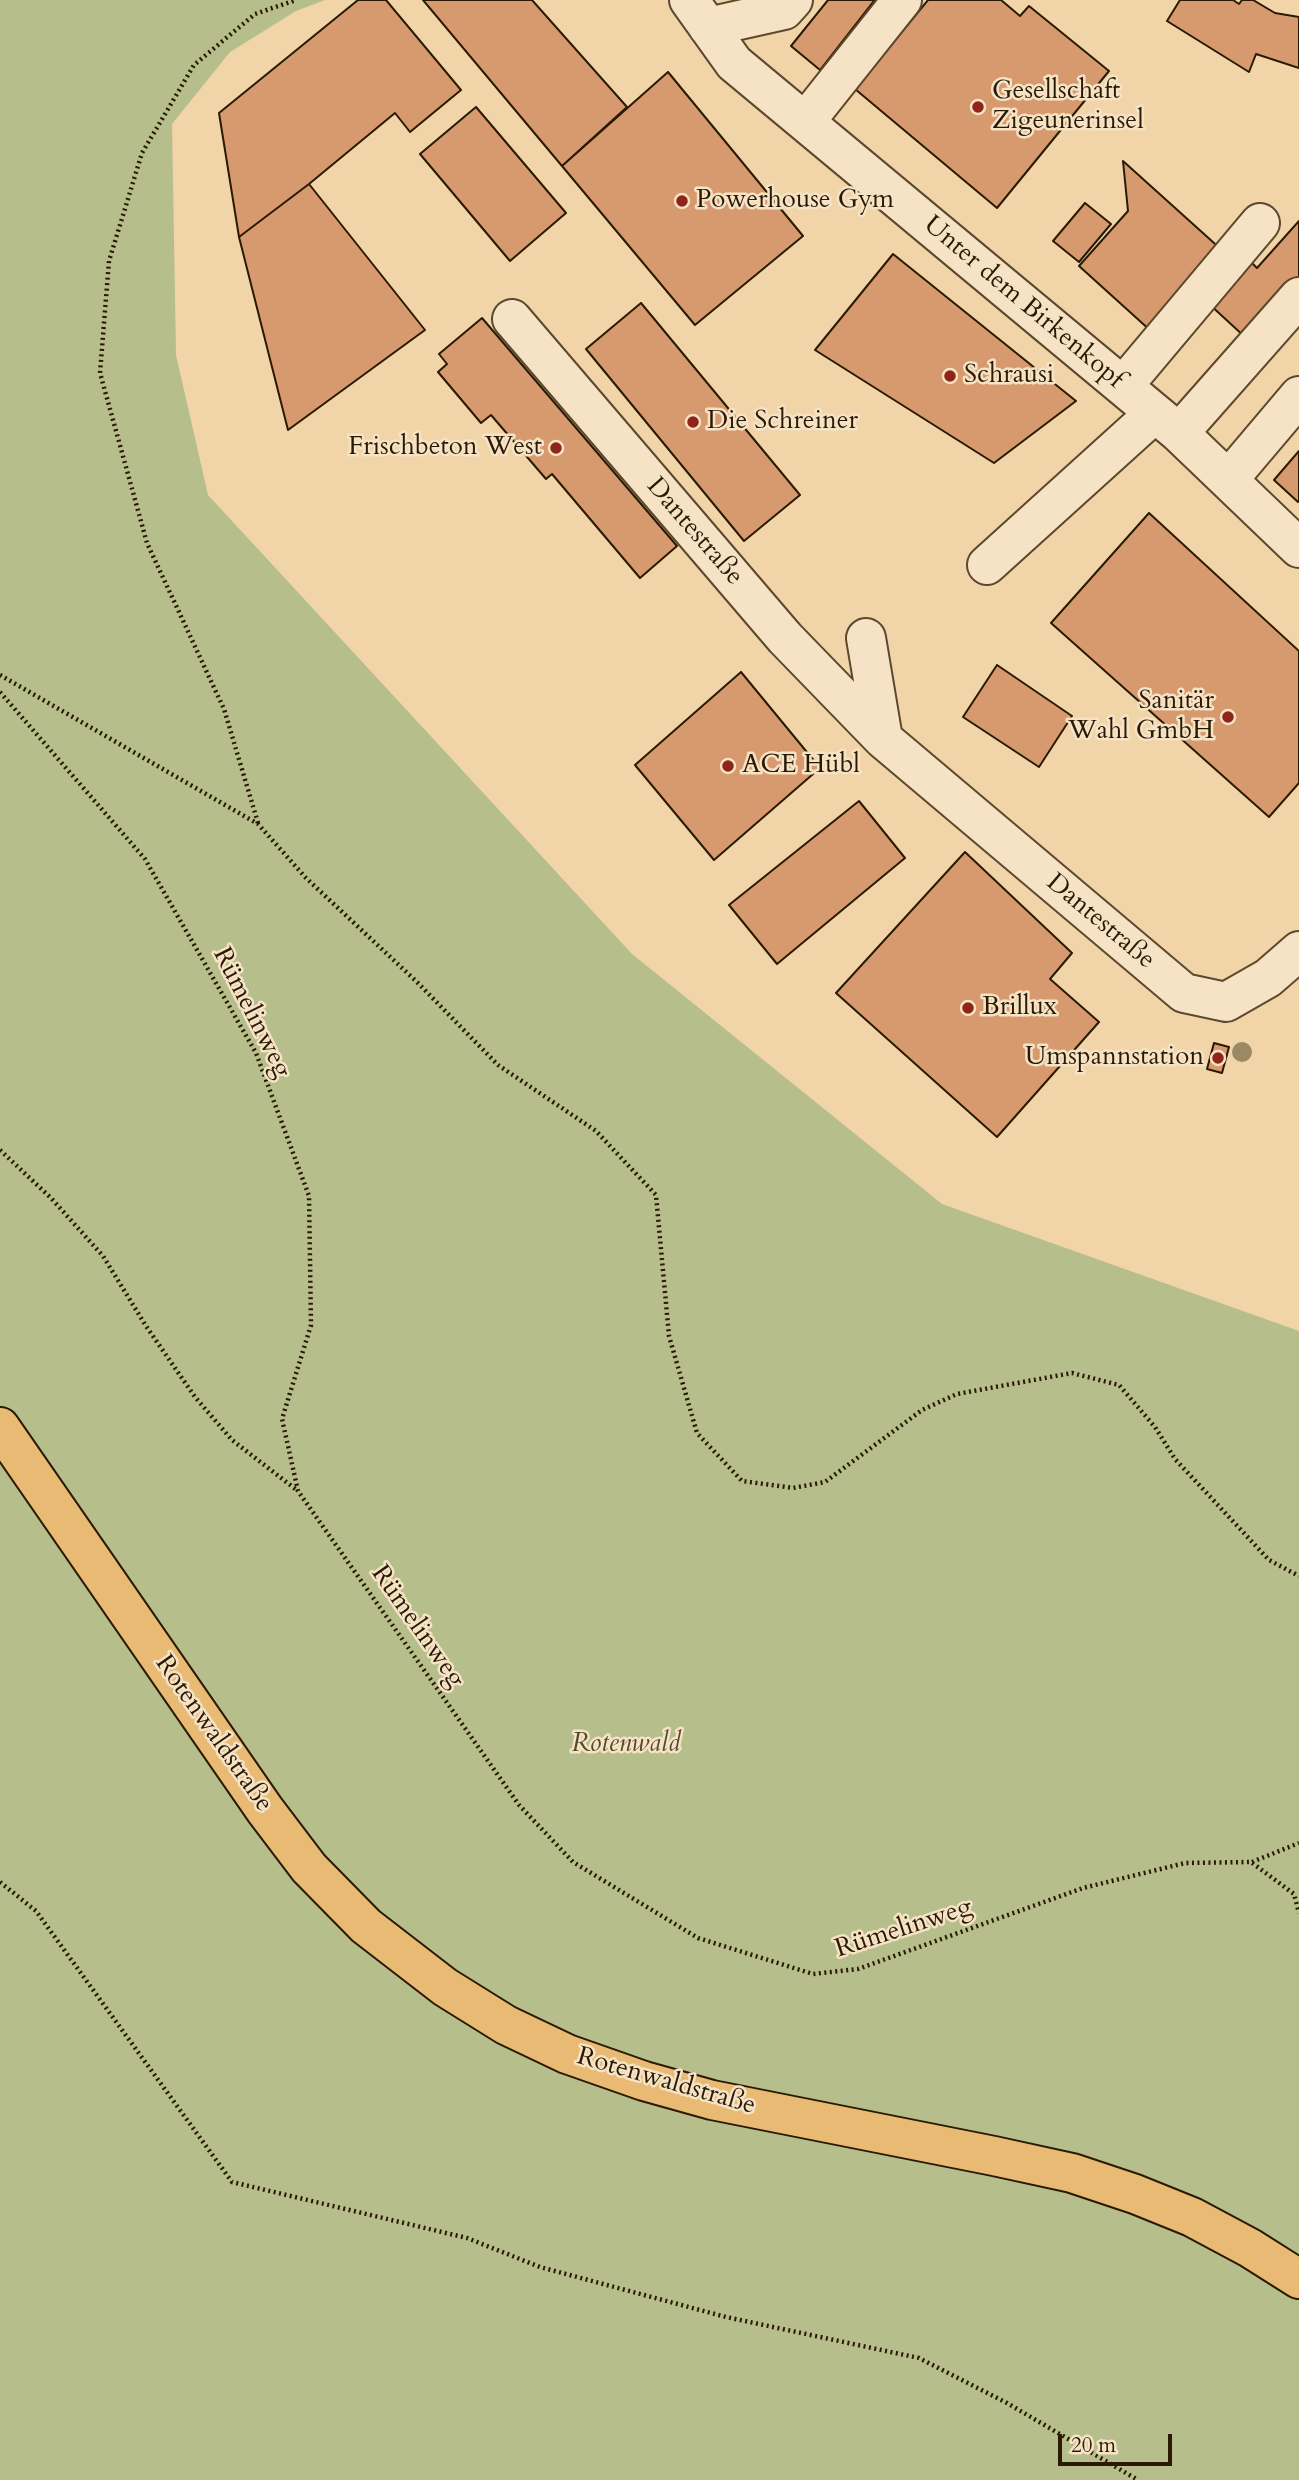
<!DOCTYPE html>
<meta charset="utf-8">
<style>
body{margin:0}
#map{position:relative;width:1299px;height:2480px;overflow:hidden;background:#f1d4a8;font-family:Cardo,serif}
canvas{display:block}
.scale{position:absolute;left:1058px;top:2434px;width:114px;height:32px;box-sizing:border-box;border:4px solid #2a1a04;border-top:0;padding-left:9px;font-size:21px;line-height:24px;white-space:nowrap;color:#2a1a04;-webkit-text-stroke:5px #f6e3c6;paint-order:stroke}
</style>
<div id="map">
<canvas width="1299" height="2480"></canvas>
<div class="scale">20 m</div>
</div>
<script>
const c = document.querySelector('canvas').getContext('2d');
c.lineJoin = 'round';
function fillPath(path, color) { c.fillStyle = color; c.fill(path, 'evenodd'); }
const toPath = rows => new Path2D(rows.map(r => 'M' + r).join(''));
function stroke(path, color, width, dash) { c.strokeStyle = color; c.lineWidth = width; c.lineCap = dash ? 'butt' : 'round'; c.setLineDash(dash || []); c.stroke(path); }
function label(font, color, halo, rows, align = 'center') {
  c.font = font + ' Cardo,serif'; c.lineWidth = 5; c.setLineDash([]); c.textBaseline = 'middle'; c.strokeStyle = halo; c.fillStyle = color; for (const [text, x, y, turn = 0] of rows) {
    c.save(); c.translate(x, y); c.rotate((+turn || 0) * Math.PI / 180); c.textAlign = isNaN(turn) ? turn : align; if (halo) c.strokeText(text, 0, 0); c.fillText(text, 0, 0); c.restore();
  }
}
fillPath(toPath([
 [0,0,325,0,296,11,230,52,172,124,176,355,208,495,632,954,942,1204,1299,1331,1299,2480,0,2480]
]), '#b6be8b');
const building = toPath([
 [358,0,386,0,461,90,410,132,395,113,309,184,239,237,219,113,358,0],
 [423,0,532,0,627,107,562,166,423,0],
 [828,0,883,0,878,7,873,2,820,70,791,46,828,0],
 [928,0,1001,0,1020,16,1029,6,1109,71,997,208,855,89,928,0],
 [1180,0,1233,0,1239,4,1242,0,1253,0,1275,13,1299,17,1299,68,1256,54,1249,72,1167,21,1180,0],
 [668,72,803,236,695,325,562,166,668,72],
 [476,107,566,213,510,261,420,154,476,107],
 [1123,161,1224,252,1152,332,1079,266,1128,211,1123,161],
 [309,184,425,330,288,430,239,237,309,184],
 [1085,203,1111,224,1079,262,1053,241,1085,203],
 [1299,221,1299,279,1246,338,1208,303,1248,259,1257,268,1299,221],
 [893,254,1076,401,994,463,815,350,893,254],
 [641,303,800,495,744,541,586,349,641,303],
 [482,318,677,546,640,578,552,474,546,479,491,415,481,423,438,372,447,364,439,354,482,318],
 [1299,451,1299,500,1298,502,1274,480,1299,451],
 [1149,513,1299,651,1299,783,1269,817,1051,623,1149,513],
 [997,665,1072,716,1039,767,963,717,997,665],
 [741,672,820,768,714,860,635,765,741,672],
 [859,801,905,858,777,964,729,905,859,801],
 [965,852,1072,953,1050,979,1099,1022,997,1137,836,993,965,852],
 [1214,1043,1229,1047,1222,1073,1207,1069,1214,1043]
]);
fillPath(building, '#d79a6e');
stroke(building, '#2a1a04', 2);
const minor = toPath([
 [689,0,734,63,1179,433,1299,548],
 [708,27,784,10,793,0],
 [805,122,902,0],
 [512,319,785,638,883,739],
 [1123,386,1260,223],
 [1179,433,1299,297],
 [1228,480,1299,396],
 [987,565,1155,413],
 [866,638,883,739,1184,993,1226,1002,1268,978,1299,951]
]);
const major = toPath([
 [0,1427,265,1810,309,1868,366,1926,445,1987,506,2025,567,2054,644,2081,712,2100,994,2156,1072,2173,1135,2194,1192,2217,1250,2248,1299,2279]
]);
stroke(minor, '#5c482d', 42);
stroke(major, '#2a1a04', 42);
stroke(toPath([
 [0,675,258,824,306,878,417,982,498,1065,596,1131,656,1195,669,1336,697,1433,742,1481,793,1488,825,1482,922,1410,957,1394,1072,1373,1119,1385,1155,1427,1175,1459,1269,1560,1299,1576],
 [0,692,145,859,256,1053,309,1196,311,1325,282,1419,298,1491,519,1805,573,1862,698,1938,813,1974,858,1969,1083,1888,1185,1863,1251,1862,1294,1894,1299,1913],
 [258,823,224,709,147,543,100,373,109,261,142,153,194,65,255,14,296,0],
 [0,1150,51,1198,103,1256,146,1326,195,1397,232,1440,298,1491],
 [1252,1862,1299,1843],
 [0,1882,36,1911,232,2182,467,2238,540,2267,726,2317,919,2358,1007,2403,1138,2480]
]), '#2a1a04', 4.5, [2, 3.5]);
stroke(minor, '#f6e3c6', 38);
stroke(major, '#e8ba74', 38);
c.fillStyle = '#9b8964';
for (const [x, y] of [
 [1242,1052]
]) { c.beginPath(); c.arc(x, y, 10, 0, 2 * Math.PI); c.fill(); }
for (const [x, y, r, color] of [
 [978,107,7,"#8f2418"],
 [682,201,7,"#8f2418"],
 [950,376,7,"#8f2418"],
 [693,422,7,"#8f2418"],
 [556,448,7,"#8f2418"],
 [1228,717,7,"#8f2418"],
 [728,766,7,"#8f2418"],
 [968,1008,7,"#8f2418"],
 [1218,1058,7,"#8f2418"]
]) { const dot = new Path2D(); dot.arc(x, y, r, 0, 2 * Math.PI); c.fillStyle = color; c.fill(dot); stroke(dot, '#f6e3c6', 2.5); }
label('26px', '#2a1a04', '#f6e3c6', [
 ["Gesellschaft",992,92],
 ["Zigeunerinsel",992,122],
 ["Powerhouse Gym",696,201],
 ["Schrausi",964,376],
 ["Die Schreiner",707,422],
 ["Frischbeton West",542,448,"right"],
 ["Sanitär",1214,702,"right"],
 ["Wahl GmbH",1214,732,"right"],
 ["ACE Hübl",742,766],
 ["Brillux",982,1008],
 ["Umspannstation",1204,1058,"right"]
], 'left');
label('26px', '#2a1a04', '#f6e3c6', [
 ["Unter dem Birkenkopf",1023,303,40],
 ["Dantestraße",694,532,49],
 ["Dantestraße",1100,922,40],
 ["Rümelinweg",251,1013,63],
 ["Rümelinweg",417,1627,55],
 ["Rotenwaldstraße",213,1734,55],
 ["Rümelinweg",904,1929,-18],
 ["Rotenwaldstraße",666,2082,16]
]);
label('italic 26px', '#544b2c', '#f6e3c6', [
 ["Rotenwald",626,1745]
]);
</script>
